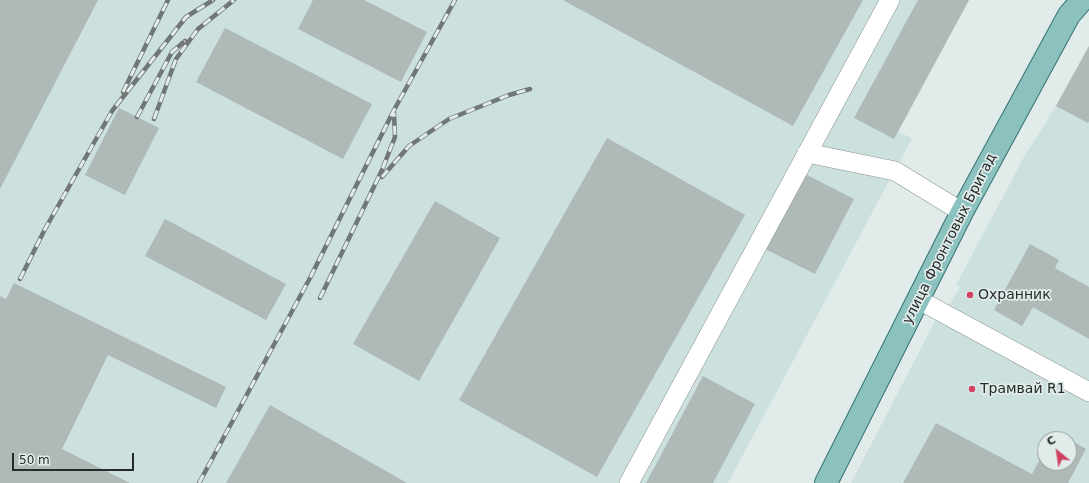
<!DOCTYPE html>
<meta charset="utf-8">
<style>
body{margin:0}
#map{position:relative;width:1089px;height:483px;overflow:hidden;background:#e0ebea;font-family:"DejaVu Sans",sans-serif}
canvas{display:block}
.north{position:absolute;left:1037px;top:431px;width:40px;height:40px;box-sizing:border-box;background:#e0ebea;border:1px solid #969e9d;border-radius:50%;rotate:330deg;font-size:11px;font-weight:700;line-height:16px;text-align:center;color:#262a2a}
.north::after{content:'';display:block;margin:auto;width:14px;height:18px;background:#d14162;clip-path:polygon(50% 0,100% 100%,50% 72%,0 100%)}
.scale{position:absolute;left:12px;top:453px;width:122px;height:18px;box-sizing:border-box;border:2px solid #262a2a;border-top:0;padding-left:5px;font-size:12px;line-height:14px;white-space:nowrap;color:#262a2a;-webkit-text-stroke:3px #e0ebea;paint-order:stroke}
</style>
<div id="map">
<canvas width="1089" height="483"></canvas>
<div class="north">С</div>
<div class="scale">50 m</div>
</div>
<script>
const c = document.querySelector('canvas').getContext('2d');
c.lineJoin = 'round';
function fillPath(path, color) { c.fillStyle = color; c.fill(path, 'evenodd'); }
const toPath = rows => new Path2D(rows.map(r => 'M' + r).join(''));
function stroke(path, color, width, dash) { c.strokeStyle = color; c.lineWidth = width; c.lineCap = dash ? 'butt' : 'round'; c.setLineDash(dash || []); c.stroke(path); }
function label(font, color, halo, rows, align = 'center') {
  c.font = font + ' "DejaVu Sans",sans-serif'; c.lineWidth = 3.5; c.setLineDash([]); c.textBaseline = 'middle'; c.strokeStyle = halo; c.fillStyle = color; for (const [text, x, y, turn = 0] of rows) {
    c.save(); c.translate(x, y); c.rotate((+turn || 0) * Math.PI / 180); c.textAlign = isNaN(turn) ? turn : align; if (halo) c.strokeText(text, 0, 0); c.fillText(text, 0, 0); c.restore();
  }
}
fillPath(toPath([
 [0,0,969,0,898,132,912,138,728,483,0,483],
 [1089,46,1089,483,851,483,944,304,948,306,960,287,956,285,1024,157,1056,106],
 [1045,439,1069,439,1069,463,1045,463]
]), '#cce0de');
fillPath(toPath([
 [0,0,98,0,0,189],
 [313,0,364,0,427,32,401,82,298,29],
 [563,0,863,0,793,126],
 [918,0,969,0,894,139,854,118],
 [225,28,372,104,343,159,196,82],
 [1089,46,1089,121,1088,123,1056,106],
 [119,108,159,128,125,195,85,175],
 [607,138,745,215,597,477,459,400],
 [803,173,854,199,815,274,763,248],
 [435,201,500,238,419,381,353,344],
 [165,219,286,284,266,320,145,256],
 [1030,244,1059,260,1055,268,1089,287,1089,339,1033,307,1022,326,994,310],
 [14,283,226,387,216,408,108,355,62,449,130,483,0,483,0,296,6,299],
 [969,290,974,293,971,299,966,297],
 [703,376,755,404,713,483,646,483],
 [270,405,407,483,226,483],
 [936,423,1032,474,1045,450,1045,463,1069,463,1069,439,1086,449,1068,483,903,483],
 [1055,432,1068,439,1051,439]
]), '#aeb9b8');
const minor = toPath([
 [807,153,895,171,962,212],
 [919,300,1089,392],
 [629,483,890,0]
]);
const major = toPath([
 [826,483,962,212,1069,15,1082,0]
]);
stroke(minor, '#899493', 20);
stroke(major, '#357270', 24);
stroke(minor, '#fff', 19);
stroke(major, '#8bc2bf', 22);
const rail = toPath([
 [123,92,168,0],
 [137,117,172,52,185,41],
 [154,119,176,59,198,29,234,0],
 [382,177,409,146,449,119,509,95,530,89],
 [20,279,45,229,112,111,186,17,213,0],
 [320,298,382,170,395,137,394,113],
 [199,483,310,278,394,110,455,0]
]);
stroke(rail, '#707776', 4.5);
stroke(rail, '#e0ebea', 3, [9]);
for (const [x, y, r, color] of [
 [970,295,4,"#d14162"],
 [972,389,4,"#d14162"]
]) { const dot = new Path2D(); dot.arc(x, y, r, 0, 2 * Math.PI); c.fillStyle = color; c.fill(dot); stroke(dot, '#e0ebea', 1.5); }
label('14px', '#262a2a', '#e0ebea', [
 ["улица Фронтовых Бригад",950,239,-63]
]);
label('14px', '#262a2a', '#e0ebea', [
 ["Охранник",978,295],
 ["Трамвай R1",980,389]
], 'left');
</script>
